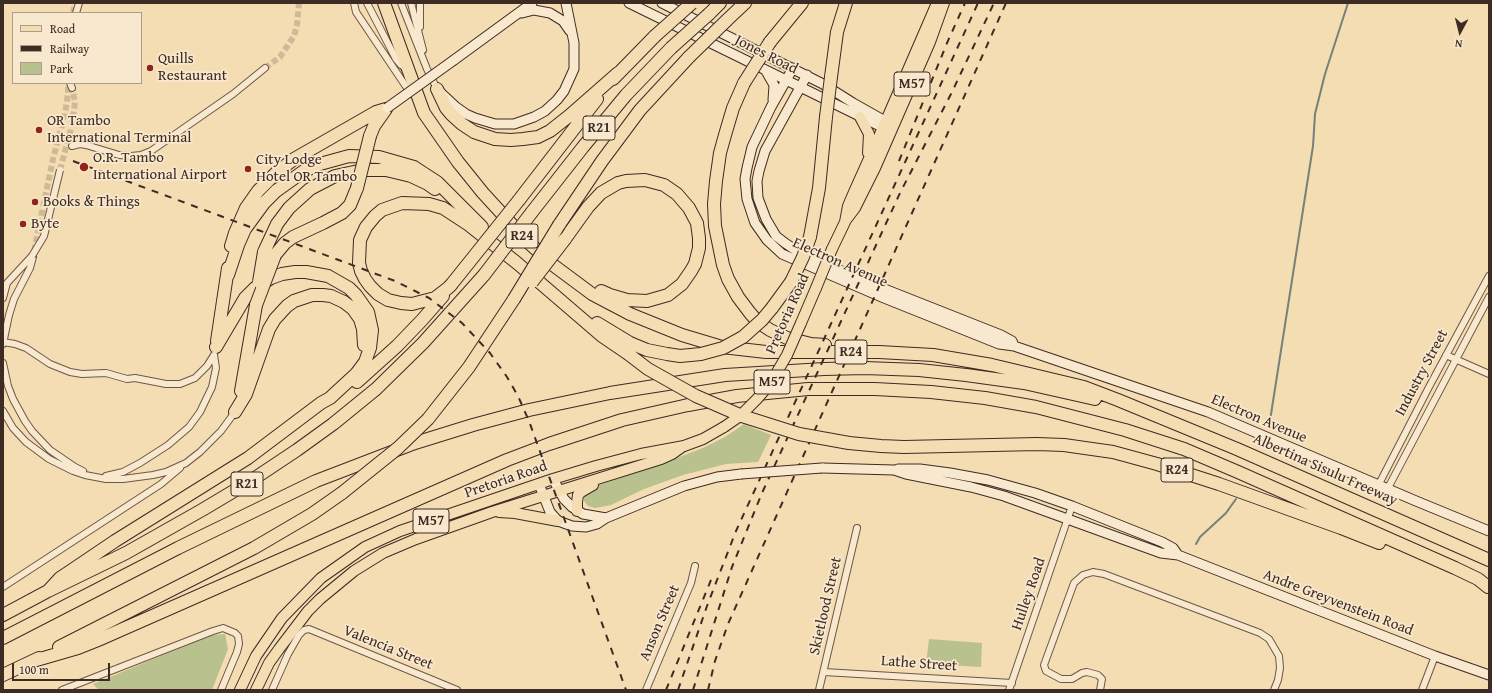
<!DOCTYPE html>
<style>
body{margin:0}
#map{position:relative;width:1492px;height:693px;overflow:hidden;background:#f4dcb3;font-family:"Gentium Book Plus",serif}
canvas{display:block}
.frame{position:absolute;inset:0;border:4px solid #3e2b23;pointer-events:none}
.legend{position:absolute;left:12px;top:12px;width:130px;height:72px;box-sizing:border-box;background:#f8e8ce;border:1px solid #ae9c8a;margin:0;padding:5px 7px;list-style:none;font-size:12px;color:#3e2b23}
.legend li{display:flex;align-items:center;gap:8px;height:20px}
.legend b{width:20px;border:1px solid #ae9c8a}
.north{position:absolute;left:1440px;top:12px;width:40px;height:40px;-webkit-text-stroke:3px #f8e8ce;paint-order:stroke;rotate:187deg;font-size:11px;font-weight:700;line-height:16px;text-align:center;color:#3e2b23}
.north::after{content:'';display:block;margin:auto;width:14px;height:18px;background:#3e2b23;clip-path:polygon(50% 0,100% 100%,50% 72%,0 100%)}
.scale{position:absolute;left:12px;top:663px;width:98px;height:18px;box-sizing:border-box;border:2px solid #3e2b23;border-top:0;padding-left:5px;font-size:12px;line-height:14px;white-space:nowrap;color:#3e2b23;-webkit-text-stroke:3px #f8e8ce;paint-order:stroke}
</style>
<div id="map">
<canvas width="1492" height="693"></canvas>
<div class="frame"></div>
<ul class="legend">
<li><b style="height:5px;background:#f4dcb3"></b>Road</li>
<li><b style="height:5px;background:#3e2b23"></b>Railway</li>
<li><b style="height:11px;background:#b9c18e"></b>Park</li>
</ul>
<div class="north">N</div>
<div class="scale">100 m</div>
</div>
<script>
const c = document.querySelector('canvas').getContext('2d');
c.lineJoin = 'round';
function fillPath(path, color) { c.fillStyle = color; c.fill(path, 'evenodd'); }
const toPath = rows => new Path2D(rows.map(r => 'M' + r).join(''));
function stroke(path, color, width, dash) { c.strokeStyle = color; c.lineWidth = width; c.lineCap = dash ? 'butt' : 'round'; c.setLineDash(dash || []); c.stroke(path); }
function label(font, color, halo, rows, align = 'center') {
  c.font = font + ' "Gentium Book Plus",serif'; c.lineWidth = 3.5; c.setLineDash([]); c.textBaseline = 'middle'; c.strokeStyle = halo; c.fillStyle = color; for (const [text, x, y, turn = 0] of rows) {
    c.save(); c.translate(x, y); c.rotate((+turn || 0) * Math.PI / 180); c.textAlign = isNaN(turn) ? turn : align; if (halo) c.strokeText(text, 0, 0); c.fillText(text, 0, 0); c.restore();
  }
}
fillPath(toPath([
 [744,424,771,435,758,462,726,464,683,475,644,489,611,505,595,508,588,506,584,501,584,494,591,488,653,467,703,448,725,437],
 [225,634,228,649,212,690,99,690,93,684,211,635],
 [929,639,982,643,981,667,926,664]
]), '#b9c18e');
stroke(toPath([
 [1269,427,1313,146,1315,114,1325,74,1348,3],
 [1196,544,1200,537,1226,513,1236,499]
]), '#768179', 2);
stroke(toPath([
 [73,13,75,3],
 [265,68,280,57,294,36,297,25,299,3],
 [60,170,72,125,75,102,72,88],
 [34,251,53,159,65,114,68,93,68,83]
]), '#d0b996', 6, [6, 3]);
const street = toPath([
 [354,3,356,12,411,94],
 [367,3,396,59,401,65,406,68],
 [401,3,427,69,437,89],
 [411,3,423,50],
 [420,3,420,27],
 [76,13,79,3],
 [70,83,72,88],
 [72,146,80,144,86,145,119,155,131,156,141,155,151,151,233,94,265,68],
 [3,298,7,283,32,256],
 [3,342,15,344,26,348,50,364,70,372,82,374,106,373,127,379,135,378,166,384,180,384,195,378,207,366,214,355],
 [3,344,9,315,14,299,30,268,33,257],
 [1446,355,1489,374],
 [3,363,8,386,13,399,25,421,32,431,50,450,75,467,83,471],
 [3,411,13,428,26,442,49,459,73,471,85,475,106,479,123,479,153,475,166,472,186,463,200,452,221,431,235,412],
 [106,476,123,472,140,463,168,445,189,427,200,412,212,387,216,368,214,355],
 [1379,484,1429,387,1489,276],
 [1388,488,1489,297],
 [3,587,161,484,180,468],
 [824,672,1012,683],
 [62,690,213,631,223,628,235,633,238,636,239,644,237,652,221,690],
 [272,690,288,654,299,635,304,630,309,629,457,690],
 [646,690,691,583,695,566],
 [819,690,857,528],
 [1009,690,1072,506],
 [1100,690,1102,679,1098,675,1087,672,1082,673,1072,679,1061,679,1046,671,1044,665,1074,583,1083,575,1093,572,1104,574,1260,633,1269,639,1279,656,1280,668,1278,680,1274,690],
 [1422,690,1435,656]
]);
const secondary = toPath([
 [629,3,888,130],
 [662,3,823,84,853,103,892,125],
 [522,13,534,10,550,13,563,21,570,31],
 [454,60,532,3],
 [793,68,771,107,752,147,747,168,745,179,747,199,755,223,767,240,782,254,884,298,999,344,1014,346,1208,412,1416,501,1489,531],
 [766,71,774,85,773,100],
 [807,75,765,151,759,171,757,181,758,198,766,219,776,236,785,243,803,255,887,290,1001,335,1012,341,1014,346],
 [441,93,456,107,466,114,475,118,495,124,514,124,534,117,545,111,557,100,564,91,574,69,574,43,566,3],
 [822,468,894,470,906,474,971,487,1004,496,1161,553,1178,555,1435,656,1489,675],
 [898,469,920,469,950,473,988,480,1035,493,1072,506,1162,542,1173,548,1178,555],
 [553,479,564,499,572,507,583,514,606,518],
 [539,484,550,512,558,521,572,526,586,527,597,524,606,518,684,486,717,477,741,474]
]);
const primary = toPath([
 [860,117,869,134,868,153],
 [846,220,855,208,875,168,930,42,944,3],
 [832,249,845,222,848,206,854,192,885,123,937,3],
 [801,323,816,288],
 [577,511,577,502,578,495,581,492,593,485],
 [499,512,515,513,558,521],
 [240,690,256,656,282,618,321,578,365,547,400,531,553,479,596,466,641,454,684,446,703,439,724,427],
 [256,690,269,663,279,649,308,611,320,599,354,571,383,553,416,539,492,512,661,459,672,454,682,447]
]);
const highway = toPath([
 [384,3,424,113,458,162,483,193,527,241,553,265,592,294,630,314,682,335,722,347,766,352,879,352,933,355,992,365,1084,387,1118,400,1237,449,1489,560],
 [709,14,720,3],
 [727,20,745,3],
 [770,42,802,3],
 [831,77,837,32,846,3],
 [613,79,655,36],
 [744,83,733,108,725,135,720,153,716,181,714,204,715,226,723,265,728,279,738,297,750,313,758,322,770,330,787,338,811,344,825,345],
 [437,89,446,108,451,114,462,124,474,132,495,139,511,140,523,139,538,137,550,131,569,116,618,73],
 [370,136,374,126,386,109],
 [519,200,597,99],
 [532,212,583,147,626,95,671,48],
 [559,225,602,161,640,110,689,57],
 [810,237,819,188,826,117],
 [565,239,588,207,601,193,618,183,626,181,645,180,664,185,677,194,689,208,697,223,699,238,699,248,695,264,691,271,682,284,668,295,647,301,627,300,610,295,601,291],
 [231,246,235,233,246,208,258,191,277,172,294,159,376,112,386,109],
 [264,252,277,224,289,208,310,189,335,176,363,170,386,170,411,176,428,184,435,189],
 [275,255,285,243,293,237,323,223,342,213,350,205,357,188],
 [228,275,238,245,245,229,264,203,276,191,304,171,320,164,349,156,379,157,414,167,437,182,482,227],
 [451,285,448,288,435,298,412,304,401,303,388,300,378,294,370,286,365,279,361,271,359,263,360,240,366,227,375,216,382,210,402,203,429,204,443,208,469,225,517,263,602,336,627,353],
 [772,308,791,282],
 [597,323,630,343],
 [217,341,228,268],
 [357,382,397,346,422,320,443,296],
 [241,391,256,305],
 [235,412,246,394,269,329,275,319,287,306,294,301,312,295,323,295,331,296,344,302,353,309,360,319,363,329,364,345],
 [428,419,469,367,514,299],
 [849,443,881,446,904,447,1037,444,1064,445,1113,452,1157,464,1219,484,1341,528,1379,543],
 [48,591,60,578,72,570,115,541,248,458,321,403,330,398,356,374,365,362,370,348,372,330,368,312,356,295,349,288,328,276,306,272,295,272,282,274,271,278,255,288,245,298,216,347],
 [3,615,48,591,126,553,202,510,249,482,297,450,333,424,376,389,423,343,484,275],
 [3,638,178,548,316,481,415,443,473,425,529,410,610,393,725,375,824,369,865,368,919,370,966,375,1024,383,1095,399],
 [59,647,254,548,312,514,342,493],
 [33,661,78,648,98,640,507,460,549,444,622,420,688,405,737,396,808,389,875,389,931,392,985,398,1036,407,1125,430,1184,449,1238,472,1455,568,1478,579,1488,587],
 [3,675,39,658]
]);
stroke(street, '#6c5747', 8);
stroke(secondary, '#3e2b23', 11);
stroke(primary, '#3e2b23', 12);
stroke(highway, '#3e2b23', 14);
stroke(street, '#f8e8ce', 6);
stroke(secondary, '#f8e8ce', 9);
stroke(primary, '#f4dcb3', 10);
stroke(highway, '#f4dcb3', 12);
stroke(toPath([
 [73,161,395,281,429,298,462,323,490,353,507,377,518,396,529,421,626,690],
 [899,161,947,43,965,3],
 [666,690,713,575],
 [678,690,707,606,736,531,978,3],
 [693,690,732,567,762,493,900,193,952,92,994,3],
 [708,690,715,661,728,624,1006,3]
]), '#3e2b23', 2, [7, 7]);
const streetBridge = toPath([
 [32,256,44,236,60,170]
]);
const secondaryBridge = toPath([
 [387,108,454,60],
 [741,474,822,468]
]);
const primaryBridge = toPath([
 [816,288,832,249],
 [724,427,740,416,757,399,770,384,787,355,801,323]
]);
const highwayBridge = toPath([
 [655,36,692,3],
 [671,48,709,14],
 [689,57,727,20],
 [744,83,770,42],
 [826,117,831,77],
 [357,188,370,136],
 [484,275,532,212],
 [259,282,264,252],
 [532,282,565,239],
 [791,282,803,257,810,237],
 [451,285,519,200],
 [514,299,559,225],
 [256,305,275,255],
 [630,343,647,350,667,354,680,356,701,354,723,348,743,337,762,320,772,308],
 [627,353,648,369,696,396,742,416,799,434,849,443],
 [342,493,398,448,428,419]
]);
stroke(streetBridge, '#6c5747', 8, []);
stroke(secondaryBridge, '#3e2b23', 11, []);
stroke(primaryBridge, '#3e2b23', 12, []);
stroke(highwayBridge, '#3e2b23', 14, []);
stroke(streetBridge, '#f8e8ce', 6);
stroke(secondaryBridge, '#f8e8ce', 9);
stroke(primaryBridge, '#f4dcb3', 10);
stroke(highwayBridge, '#f4dcb3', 12);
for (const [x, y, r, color] of [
 [150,68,4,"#8f2418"],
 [39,130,4,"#8f2418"],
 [84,167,5,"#8f2418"],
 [248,169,4,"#8f2418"],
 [35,202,4,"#8f2418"],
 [23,224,4,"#8f2418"]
]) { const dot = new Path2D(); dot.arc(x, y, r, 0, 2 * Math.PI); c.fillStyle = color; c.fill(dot); stroke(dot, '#f8e8ce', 1.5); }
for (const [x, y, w] of [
 [912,84,36],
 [599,128,32],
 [522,236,32],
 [851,352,32],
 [772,382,36],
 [1177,470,32],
 [247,484,32],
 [431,521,36]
]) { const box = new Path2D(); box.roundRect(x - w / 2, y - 12, w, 24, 3); c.fillStyle = '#f8e8ce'; c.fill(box); stroke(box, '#3e2b23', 1); }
label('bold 14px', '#3e2b23', null, [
 ["M57",912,84],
 ["R21",599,128],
 ["R24",522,236],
 ["R24",851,352],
 ["M57",772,382],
 ["R24",1177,470],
 ["R21",247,484],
 ["M57",431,521]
]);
label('15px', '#3e2b23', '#f8e8ce', [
 ["Jones Road",766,55,27],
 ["Electron Avenue",840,263,24],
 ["Pretoria Road",788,314,-66],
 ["Industry Street",1422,373,-62],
 ["Electron Avenue",1259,419,23],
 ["Albertina Sisulu Freeway",1325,470,24],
 ["Pretoria Road",506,480,-19],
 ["Hulley Road",1029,594,-71],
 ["Andre Greyvenstein Road",1338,603,21],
 ["Skietlood Street",826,606,-77],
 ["Anson Street",660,623,-67],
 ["Valencia Street",388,648,22],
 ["Lathe Street",919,664,4]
]);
label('15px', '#3e2b23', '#f8e8ce', [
 ["Quills",158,59],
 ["Restaurant",158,76],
 ["OR Tambo",47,121],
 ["International Terminal",47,138],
 ["O.R. Tambo",93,158],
 ["International Airport",93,175],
 ["City Lodge",256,160],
 ["Hotel OR Tambo",256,177],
 ["Books & Things",43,202],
 ["Byte",31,224]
], 'left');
</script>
